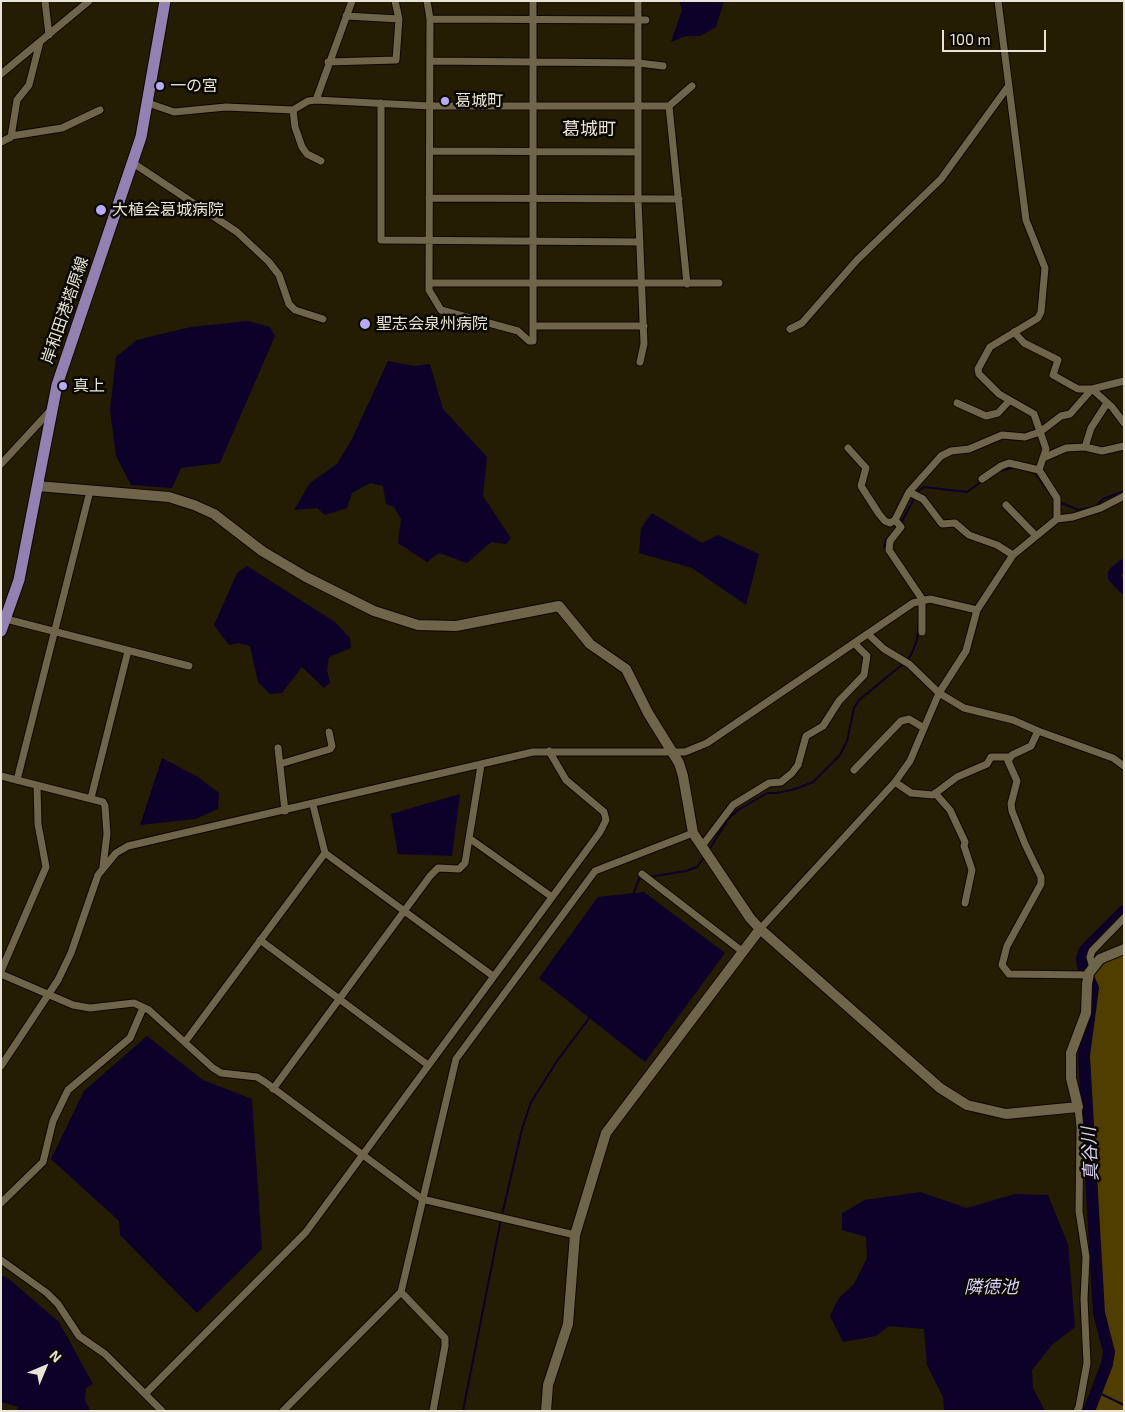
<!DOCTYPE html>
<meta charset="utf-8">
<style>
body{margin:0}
#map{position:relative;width:1125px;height:1412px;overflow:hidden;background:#251c04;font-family:"Exo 2",sans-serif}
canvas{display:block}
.frame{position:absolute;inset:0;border:2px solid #e9e4d5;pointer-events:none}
.north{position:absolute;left:20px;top:1342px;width:50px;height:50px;-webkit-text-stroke:4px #0b0701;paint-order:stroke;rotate:45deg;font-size:14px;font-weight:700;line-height:20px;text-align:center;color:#e9e4d5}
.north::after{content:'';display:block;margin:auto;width:18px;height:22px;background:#e9e4d5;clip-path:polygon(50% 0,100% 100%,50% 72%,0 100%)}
.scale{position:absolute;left:942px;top:30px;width:104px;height:22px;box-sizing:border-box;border:2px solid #e9e4d5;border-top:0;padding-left:6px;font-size:15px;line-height:18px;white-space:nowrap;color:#e9e4d5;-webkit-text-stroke:4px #0b0701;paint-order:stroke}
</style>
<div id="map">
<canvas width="1125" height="1412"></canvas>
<div class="frame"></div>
<div class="north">N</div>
<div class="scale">100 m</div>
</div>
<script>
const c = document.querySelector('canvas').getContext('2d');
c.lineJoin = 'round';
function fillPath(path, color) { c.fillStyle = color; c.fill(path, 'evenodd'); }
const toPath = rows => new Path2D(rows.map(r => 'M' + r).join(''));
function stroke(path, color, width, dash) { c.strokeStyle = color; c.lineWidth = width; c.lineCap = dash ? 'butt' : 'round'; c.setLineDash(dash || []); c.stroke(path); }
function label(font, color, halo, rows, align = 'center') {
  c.font = font + ' "Exo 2","Noto Sans JP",sans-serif'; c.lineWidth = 5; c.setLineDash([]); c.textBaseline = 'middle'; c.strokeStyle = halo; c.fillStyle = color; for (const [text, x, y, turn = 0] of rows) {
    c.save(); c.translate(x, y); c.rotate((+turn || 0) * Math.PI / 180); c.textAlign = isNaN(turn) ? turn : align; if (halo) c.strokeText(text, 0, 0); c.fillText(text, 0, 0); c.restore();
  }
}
fillPath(toPath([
 [1124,953,1124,1411,1094,1411,1110,1366,1112,1351,1101,1312,1087,1055,1096,995,1093,977,1105,960]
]), '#503e00');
fillPath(toPath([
 [679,1,724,1,716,27,700,36,686,36,671,42,682,10],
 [248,321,270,327,275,336,220,463,181,468,172,488,131,485,116,456,110,410,116,357,137,340,191,327],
 [388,361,414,366,430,364,443,409,487,457,483,496,511,538,506,544,491,542,467,563,439,553,427,562,398,543,401,519,394,507,386,504,383,486,370,483,352,493,347,508,325,515,317,508,294,510,310,483,337,464,352,439],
 [652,513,702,543,718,535,759,554,746,605,692,568,639,553,641,528],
 [247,566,335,622,350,638,351,648,329,657,327,670,330,683,324,688,302,667,282,693,270,694,258,682,250,646,239,643,229,645,214,625,237,573],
 [162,758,198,777,219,793,218,809,195,819,140,825],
 [460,794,452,856,398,854,391,814],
 [644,892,725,953,645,1062,539,978,598,897],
 [147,1036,203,1080,252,1099,262,1249,197,1313,120,1235,119,1221,51,1159,84,1091],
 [920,1192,967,1208,1015,1194,1048,1195,1068,1244,1075,1327,1052,1345,1032,1370,1033,1388,1045,1411,944,1411,943,1397,927,1365,924,1329,889,1326,876,1336,843,1342,830,1316,838,1299,854,1284,867,1258,866,1237,842,1230,842,1213,865,1200],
 [1,1275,9,1279,59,1322,93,1384,86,1388,85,1401,91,1411,17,1411,18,1407,1,1402]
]), '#0e0129');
stroke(toPath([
 [999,471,1016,467],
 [1028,471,1035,473,1051,495],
 [1059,502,1079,510,1095,507,1103,499,1124,491],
 [901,523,918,491,924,487,967,492,982,481],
 [887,551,884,547,886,540,893,532],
 [906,661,911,655,917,640,919,621],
 [709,850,728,819,738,810,767,793,777,793,795,789,813,782,840,755,847,741,854,708,859,700,903,664],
 [649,877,686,871,697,867,705,856],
 [633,895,639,879,644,878],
 [502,1215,522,1129,531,1102,557,1061,590,1017],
 [1097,1392,1124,1405],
 [463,1411,501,1219]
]), '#0e0129', 2);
stroke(toPath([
 [1124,565,1114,573,1114,577,1124,588],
 [1089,1411,1107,1364,1109,1352,1099,1313,1084,1056,1093,988,1083,966,1082,958,1085,950,1124,911]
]), '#0e0129', 12);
const street = toPath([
 [45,1,49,35],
 [427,1,430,19,429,290,441,310,518,331,529,341,533,341,533,1],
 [638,1,638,200,644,344,640,362],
 [998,1,1026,220,1045,268,1041,312,1038,318,990,347,978,369,979,374,999,394,1034,414,1046,449,1039,470,1057,498,1057,519],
 [346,16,399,19],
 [430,19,646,20],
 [430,61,639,63,663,66],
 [328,62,396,60,399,19,395,1],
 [1,74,89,1],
 [316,100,352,1],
 [148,103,174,112,226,107,293,110,308,101,316,100,430,106,669,106,692,86],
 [381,103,381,240,640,242],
 [669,106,687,284],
 [293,110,295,127,302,147,307,154,321,161],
 [11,136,62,128,100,110],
 [1,142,11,137,17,100,29,85,40,42],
 [430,151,638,152],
 [133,163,237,232,269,262,279,275,289,304,295,310,323,319],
 [429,198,679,199],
 [429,283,719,283],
 [533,326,644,326],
 [790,329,802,323,857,260,941,179,1007,88],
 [1014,332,1024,343,1058,360,1053,375,1078,389,1092,389,1112,407,1124,423],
 [957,403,986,416,998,413,1009,401],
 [1085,447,1091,428,1107,403],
 [848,448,866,468,861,486,879,514,885,521,890,523,895,520,901,527,890,541,889,550,922,599,922,632],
 [1043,458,1066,448,1085,447,1102,451,1124,446],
 [1,464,50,411],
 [982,479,1001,466,1009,463,1039,470],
 [909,492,923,499,942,524,955,523,969,535,997,545,1013,555],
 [1006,505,1036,536],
 [895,520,909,492,941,456,951,451,969,449,1002,435,1025,437,1040,432,1061,416,1070,414,1092,389,1124,381],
 [6,619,189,666],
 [869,635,884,649,909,664,939,693,964,708,1013,720,1038,731,1113,758,1124,766],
 [1038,731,1031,746,1012,755,1008,761,1017,781,1011,804,1012,811,1025,844,1041,877,1041,884,1007,946,1002,965,1009,974,1089,975],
 [278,748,285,811],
 [280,764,330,749,332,746,329,732],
 [854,770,901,721,909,719,924,728],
 [1,776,103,802,105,806,107,834,103,866],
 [17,780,90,491],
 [895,782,911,793,933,795,957,777,987,764,991,757,1010,757],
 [935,793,950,810,965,842,964,846,972,870,965,903],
 [91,798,128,651],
 [313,805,325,853,493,976],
 [469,838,552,897],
 [702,846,733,805,769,783,781,782,792,773,798,765,806,736,823,726,839,701,864,675,867,656,855,644],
 [642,874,743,952],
 [760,929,895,782,910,761,939,693,966,651,977,610,1013,555,1057,519,1073,517,1101,508,1124,496],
 [260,940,428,1065],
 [1093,968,1090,957,1092,951,1124,918],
 [1,971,46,867,38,824,37,785],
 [1,974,73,1005,90,1008,134,1003,149,1010,213,1068,221,1073,257,1077,265,1082,422,1199,575,1235],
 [185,1042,325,853],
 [1,1066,58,980,71,953,98,875,116,853,128,846,533,752,685,752,707,743,913,603,930,599,977,610],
 [273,1089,430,876,438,868,459,869,465,863,481,765],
 [1,1203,43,1162,53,1121,68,1090,130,1038,143,1008],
 [1,1260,47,1293,58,1304,79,1336,105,1354,162,1411],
 [145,1394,306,1232,600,832,606,820,604,812,566,780,549,751],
 [283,1411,401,1292],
 [433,1411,445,1346,445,1338,401,1292,456,1059,595,871,693,833],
 [1077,1411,1079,1407,1087,1363,1084,1299,1086,1257,1079,1211,1080,1128,1078,1107]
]);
const secondary = toPath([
 [37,486,169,497,194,505,214,514,262,551,306,577,374,611,418,625,456,626,559,606,590,644,626,669,648,713,679,763,683,776,693,833,750,918,760,929,940,1088,967,1105,1006,1114,1078,1107,1071,1078,1071,1053,1086,1013,1087,984,1089,973,1100,959,1124,949],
 [546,1411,548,1385,568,1324,575,1235,606,1133,760,929]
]);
const primary = toPath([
 [1,631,19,580,57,385,141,137,165,1]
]);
stroke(street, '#0e0600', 9);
stroke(secondary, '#0e0600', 12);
stroke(primary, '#0e0600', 13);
stroke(street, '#6e654a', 7);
stroke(secondary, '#6e654a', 10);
stroke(primary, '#9382b1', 11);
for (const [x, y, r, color] of [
 [160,86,5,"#b9aaf7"],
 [445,101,5,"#b9aaf7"],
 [101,210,6,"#b9aaf7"],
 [365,324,6,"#b9aaf7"],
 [63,386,5,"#b9aaf7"]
]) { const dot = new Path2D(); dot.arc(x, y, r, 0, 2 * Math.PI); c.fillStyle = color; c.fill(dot); stroke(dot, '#0b0701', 2); }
label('16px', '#e9e4d5', '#0b0701', [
 ["一の宮",170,86],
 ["葛城町",455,101],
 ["大植会葛城病院",112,210],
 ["聖志会泉州病院",376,324],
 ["真上",73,386]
], 'left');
label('16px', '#e9e4d5', '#0b0701', [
 ["岸和田港塔原線",65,310,-71]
]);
label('18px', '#e9e4d5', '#0b0701', [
 ["葛城町",589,129]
]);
label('italic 18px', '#d9d2f8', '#0b0701', [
 ["真谷川",1090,1154,-93],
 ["隣徳池",991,1287]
]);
</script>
